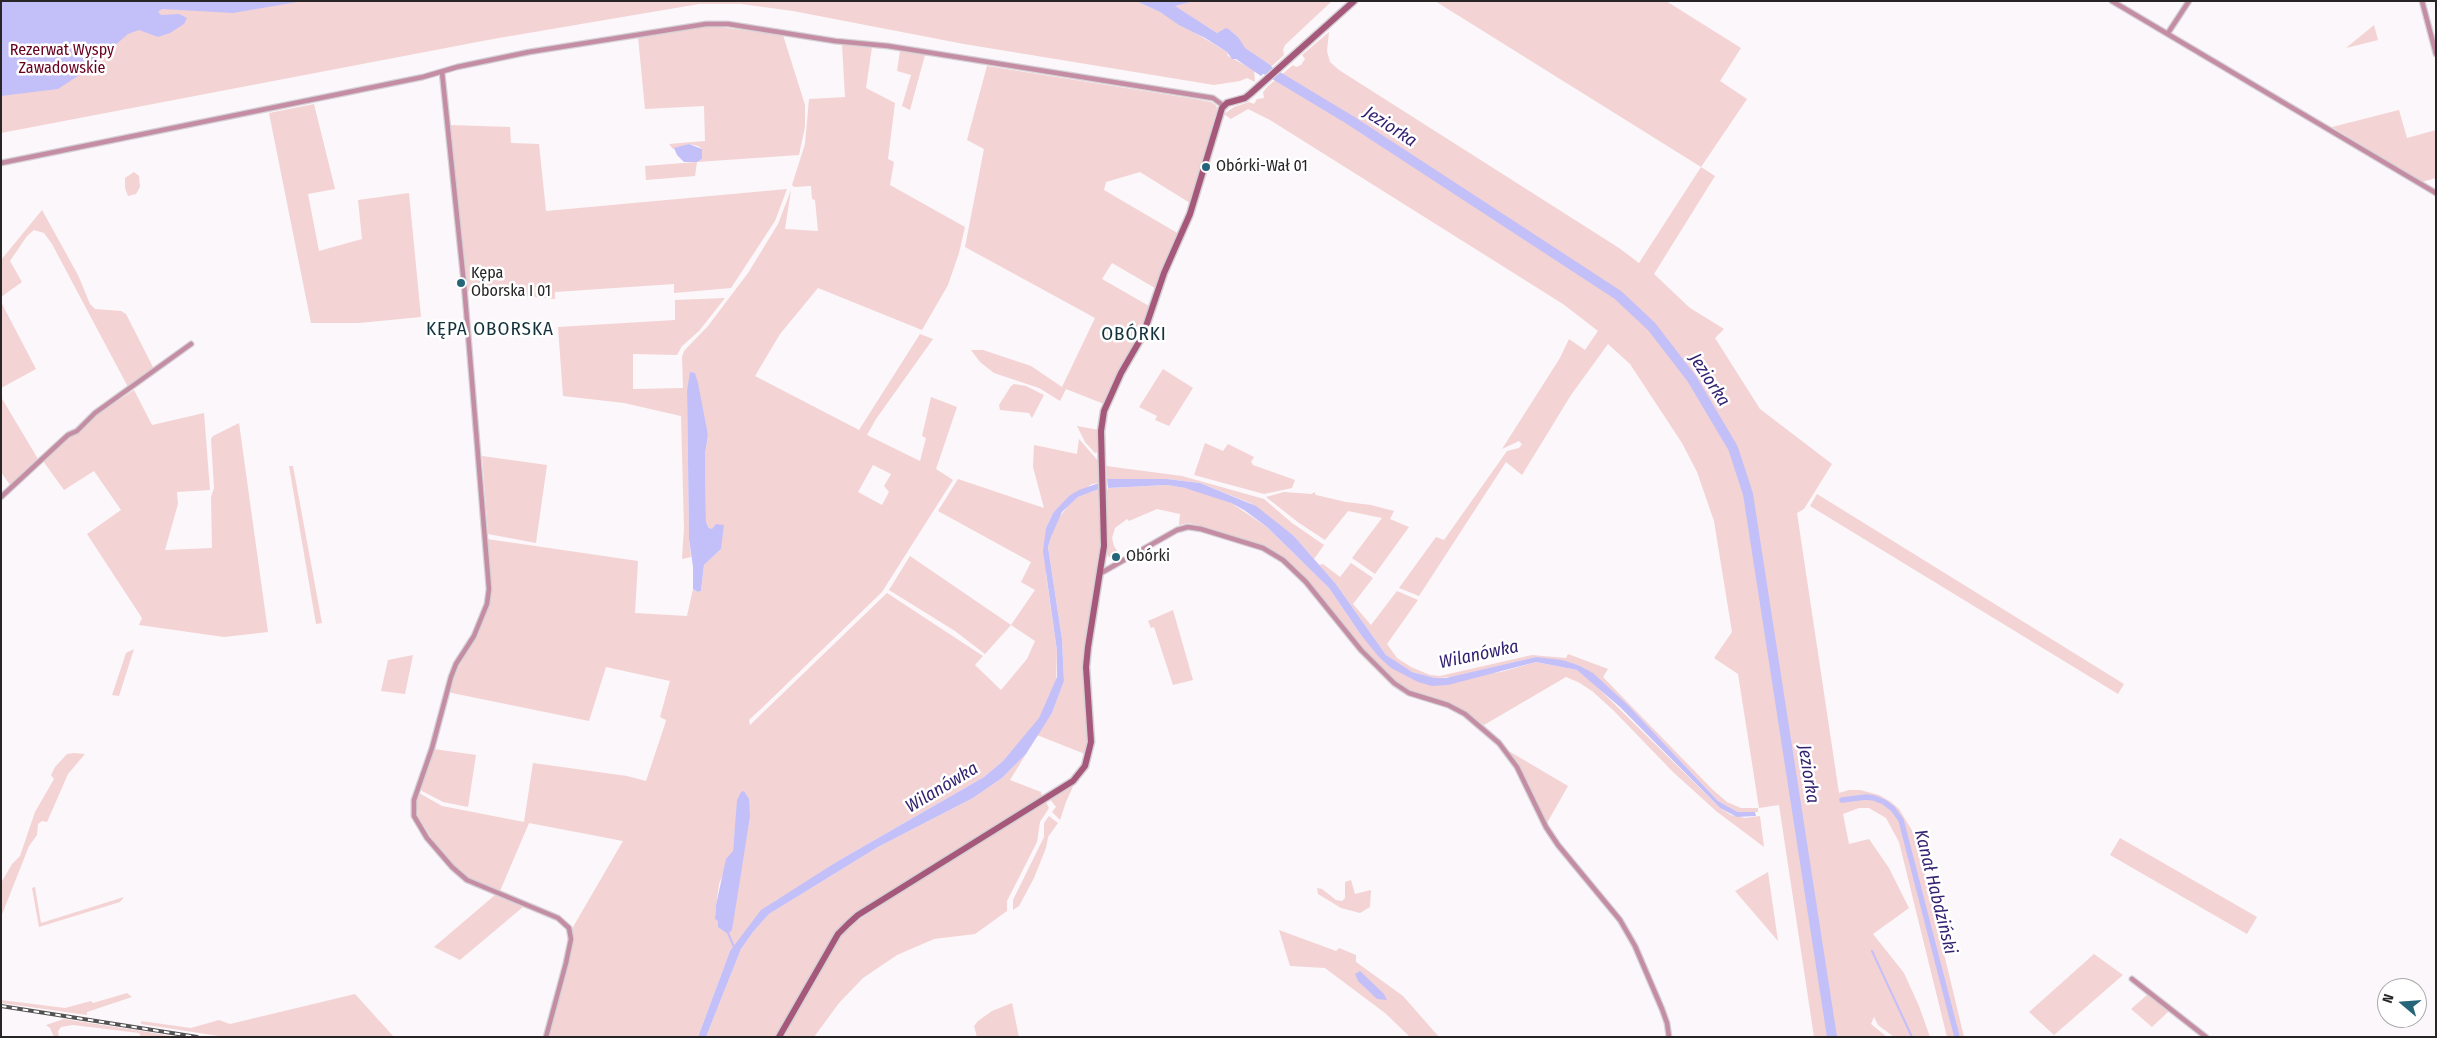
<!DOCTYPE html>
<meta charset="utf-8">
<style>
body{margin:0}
#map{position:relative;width:2437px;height:1038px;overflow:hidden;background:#fbf7fa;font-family:"Fira Sans Condensed",sans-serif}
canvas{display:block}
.frame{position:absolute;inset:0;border:2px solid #272526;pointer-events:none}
.north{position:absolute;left:2377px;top:978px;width:50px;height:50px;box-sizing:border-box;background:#fff;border:1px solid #a9a8a8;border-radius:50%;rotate:288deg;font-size:14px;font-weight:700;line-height:20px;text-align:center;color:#272526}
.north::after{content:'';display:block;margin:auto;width:18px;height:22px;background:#246579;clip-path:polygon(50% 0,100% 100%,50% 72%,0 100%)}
</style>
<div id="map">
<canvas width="2437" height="1038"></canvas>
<div class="frame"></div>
<div class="north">N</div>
</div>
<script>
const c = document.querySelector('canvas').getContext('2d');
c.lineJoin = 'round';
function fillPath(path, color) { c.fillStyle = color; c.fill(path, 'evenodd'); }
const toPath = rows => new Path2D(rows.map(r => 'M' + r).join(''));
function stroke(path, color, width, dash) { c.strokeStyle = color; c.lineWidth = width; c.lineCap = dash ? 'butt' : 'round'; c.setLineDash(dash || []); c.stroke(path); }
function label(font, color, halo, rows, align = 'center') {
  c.font = font + ' "Fira Sans Condensed",sans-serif'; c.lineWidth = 5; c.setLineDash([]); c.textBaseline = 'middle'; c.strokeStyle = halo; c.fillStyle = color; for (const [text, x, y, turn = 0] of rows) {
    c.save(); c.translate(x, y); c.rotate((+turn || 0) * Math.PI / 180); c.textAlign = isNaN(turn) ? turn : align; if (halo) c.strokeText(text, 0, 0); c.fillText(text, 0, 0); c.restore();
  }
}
fillPath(toPath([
 [1,1,1136,1,1160,12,1227,52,1228,56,1254,70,1255,82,1247,78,1240,81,1214,85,964,44,793,11,741,4,699,4,493,39,1,133],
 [1194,1,1332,1,1285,45,1283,50,1284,55,1272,66,1244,48,1239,38,1230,30,1217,33,1174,6],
 [1435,1,1666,1,1741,48,1720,81,1747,99,1701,167,1715,176,1654,274,1690,308,1724,329,1715,338,1760,409,1832,464,1804,509,1797,513,1839,793,1849,790,1860,790,1879,795,1891,802,1899,809,1916,837,1964,1037,1947,1037,1899,842,1886,818,1869,808,1859,808,1843,814,1849,844,1869,839,1889,868,1909,908,1873,934,1904,973,1919,1006,1930,1037,1894,1037,1878,1025,1874,1017,1871,1024,1887,1037,1814,1037,1779,805,1759,808,1738,674,1714,658,1732,632,1714,521,1697,472,1682,443,1630,364,1608,344,1571,395,1522,475,1506,462,1419,596,1399,588,1436,537,1444,540,1507,451,1519,448,1522,444,1519,441,1502,449,1560,358,1569,339,1585,350,1598,331,1563,304,1270,120,1248,109,1231,119,1224,114,1234,107,1249,102,1254,104,1257,99,1264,98,1263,92,1268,86,1293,65,1296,67,1301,65,1305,59,1302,55,1329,32,1327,51,1330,62,1339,70,1619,248,1639,263,1701,167],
 [2374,25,2378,40,2346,48],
 [712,26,783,35,805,105,805,127,799,155,697,162,695,176,646,180,645,166,696,162,702,159,702,149,698,146,689,144,673,149,669,144,705,141,704,106,645,109,638,37],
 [842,44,872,47,866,88,895,103,888,159,894,162,890,185,965,227,959,253,948,285,922,330,818,288,780,334,755,376,859,430,920,334,933,339,876,419,867,435,920,461,926,438,922,436,931,397,957,407,936,469,953,480,882,592,764,706,749,720,750,725,887,593,983,656,975,665,1001,690,1027,659,1035,641,1011,625,985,654,955,631,889,590,910,556,1011,625,1035,590,1021,582,1031,562,938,511,958,479,1044,508,1033,467,1034,445,1077,454,1079,439,1099,462,1099,483,1092,484,1053,513,1046,528,1046,574,1057,651,1056,683,1044,712,1036,723,1003,761,984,777,838,861,783,898,776,900,730,951,698,1037,549,1037,570,954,573,927,623,841,529,823,500,891,465,876,445,859,418,817,416,800,419,793,442,806,524,822,533,763,627,776,646,781,665,724,666,720,660,717,670,681,606,667,589,721,452,693,450,691,457,669,478,635,489,606,492,592,487,539,638,561,635,613,687,616,693,589,698,592,701,591,704,565,721,549,706,522,705,454,708,435,698,392,687,391,689,539,691,557,682,559,684,528,681,416,624,403,563,396,558,327,675,320,675,300,725,298,699,331,682,346,677,355,633,354,633,389,683,388,682,357,684,351,708,326,748,273,778,224,791,190,785,229,818,231,815,200,812,199,811,186,794,187,792,185,805,144,809,99,845,97],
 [873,465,891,474,884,486,889,492,882,505,858,492],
 [750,817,733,918,732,930,715,915,719,884,733,851,735,830],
 [900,51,925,55,910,110,902,106,911,75,897,71],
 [987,66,1189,98,1211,102,1216,105,1217,109,1190,203,1140,172,1106,182,1104,190,1179,234,1155,288,1112,263,1102,279,1149,306,1137,341,1114,380,1104,404,1066,389,1060,401,1039,388,994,373,980,362,971,350,983,350,1031,366,1062,387,1095,318,965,247,984,149,967,140],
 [314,104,335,189,308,194,319,251,362,239,358,200,409,193,421,317,359,323,311,323,269,113],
 [2399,110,2407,138,2436,130,2436,178,2422,182,2332,127],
 [450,125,510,127,511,143,539,144,546,211,787,189,775,221,731,288,674,293,674,284,555,292,555,299,468,291],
 [134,172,139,176,140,187,136,194,128,196,125,188,125,178],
 [42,210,78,275,90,304,95,309,121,311,126,314,154,369,128,387,52,244,44,233,34,230,27,236,10,261,22,282,1,297,1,260],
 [1,302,36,369,1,388],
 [1163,369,1193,388,1169,426,1155,420,1157,416,1139,407],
 [1014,384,1026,386,1044,395,1032,418,1029,413,1000,410,999,405,1011,386],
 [134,390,152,425,204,413,210,490,177,492,178,504,165,550,212,548,211,497,214,488,211,439,213,436,239,423,268,632,224,637,139,625,142,618,87,534,121,510,94,471,64,490,43,461,68,438,88,425,95,416],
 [1,397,38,459,10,485,1,472],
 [1077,426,1099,430,1099,452,1095,453,1085,442],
 [1205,443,1223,451,1228,444,1254,457,1251,462,1253,465,1295,480,1292,488,1264,494,1194,475],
 [482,456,547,465,536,543,488,534],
 [289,466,293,466,322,623,316,624],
 [1106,466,1182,476,1264,499,1292,523,1324,545,1314,559,1294,536,1250,503,1200,483,1167,479,1107,479],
 [1167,485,1197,490,1231,503,1267,527,1329,588,1361,635,1418,682,1501,672,1536,662,1577,670,1584,674,1720,808,1731,815,1745,818,1760,816,1764,847,1716,811,1673,772,1613,710,1592,691,1578,682,1566,677,1484,725,1455,705,1408,691,1397,683,1361,646,1306,578,1273,551,1262,545,1201,526,1189,523,1179,525,1180,514,1157,509,1129,521,1127,519,1115,528,1112,538,1114,546,1123,560,1116,562,1113,560,1108,556,1106,551,1105,493,1108,488],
 [1099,489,1100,557,1083,664,1088,743,1085,754,1037,735,1052,713,1064,681,1062,639,1048,547,1051,537,1057,520,1069,505,1078,497],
 [1284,492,1312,494,1314,492,1316,495,1346,502,1371,505,1394,511,1390,519,1409,527,1375,574,1352,558,1382,518,1348,511,1325,540,1299,523,1266,497],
 [1817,494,2124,684,2118,694,1810,506],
 [1351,563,1373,578,1353,604,1371,625,1397,591,1418,600,1387,644,1397,658,1411,667,1430,675,1440,676,1532,655,1566,658,1568,654,1608,669,1603,677,1712,789,1727,802,1741,808,1758,808,1758,812,1738,812,1718,801,1628,705,1593,674,1578,665,1536,657,1453,677,1435,678,1412,672,1397,664,1386,655,1336,584,1319,565,1323,564,1340,577],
 [1173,610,1193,680,1173,685,1154,627,1151,628,1148,621],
 [134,649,119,696,112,695,126,653],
 [413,655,405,694,381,691,388,660],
 [434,749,476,755,468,807,443,802,422,791,421,788],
 [1507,750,1568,786,1547,823,1529,784],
 [74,753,85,754,68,774,47,822,42,821,38,824,37,835,29,846,1,917,1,883,12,864,20,856,35,812,54,779,51,775,55,767,67,754],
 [1026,754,1010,780,1041,792,1042,796,842,924,775,1037,706,1037,741,949,753,932,769,914,878,847,973,798,1002,778],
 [1076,780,1066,802,1060,820,1052,812,1056,807,1049,798],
 [1045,800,1049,808,1040,822,1037,842,1007,901,1007,911,975,934,934,939,897,955,863,978,839,1003,814,1037,782,1037,839,938,851,925],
 [1049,816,1058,823,1048,837,1046,848,1034,878,1019,906,1013,910,1013,900,1044,837,1044,823],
 [2120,838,2257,917,2247,934,2110,855],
 [1768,872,1778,941,1735,891],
 [1351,880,1355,894,1371,890,1370,907,1360,913,1341,908,1318,894,1317,888,1322,889,1336,900,1342,901,1345,898,1345,882],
 [35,887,41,923,124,897,120,902,39,927,32,888],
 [495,895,523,907,460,960,434,947],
 [1279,930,1336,951,1339,948,1356,955,1356,962,1403,996,1439,1037,1410,1037,1385,1013,1325,968,1290,966],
 [2094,954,2123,975,2054,1035,2029,1012],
 [127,993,132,997,87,1012,87,1015,1,1003,1,1000,65,1008,91,1001,93,1003],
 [355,994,394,1037,225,1037,141,1024,141,1021,191,1028,219,1020,230,1024],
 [2147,995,2169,1011,2152,1027,2131,1009],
 [1012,1003,1019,1037,977,1037,974,1026,978,1021,992,1011],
 [64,1019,142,1031,178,1037,141,1037,139,1033,73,1025,61,1027,58,1031,59,1037,54,1037,50,1028,46,1025]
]), '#f4d3d4');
fillPath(toPath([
 [1,1,303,1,233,13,162,9,158,12,161,15,179,14,187,18,184,24,170,33,158,37,139,30,128,34,84,72,58,89,1,96],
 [1136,1,1194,1,1175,6,1217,33,1226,28,1230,30,1239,38,1245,48,1272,66,1261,76,1236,59,1232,59,1227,52,1205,38,1179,25,1160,12],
 [689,144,702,149,702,159,697,162,684,162,677,155,674,148],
 [690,372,695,373,698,383,708,435,705,454,706,522,709,528,712,529,716,524,724,525,721,549,704,565,701,591,698,592,693,589,693,567,689,539,687,391],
 [1107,479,1167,479,1200,483,1256,506,1294,536,1314,559,1336,584,1386,655,1412,672,1435,678,1446,678,1536,657,1562,660,1578,665,1593,673,1628,705,1718,801,1738,812,1755,812,1756,816,1737,817,1720,808,1620,707,1577,670,1536,662,1448,685,1432,686,1418,682,1391,668,1379,657,1361,635,1329,588,1267,527,1244,510,1231,503,1185,488,1167,485,1108,488],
 [1099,483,1099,489,1078,497,1062,512,1051,537,1048,547,1062,639,1064,681,1052,713,1026,754,1002,778,973,798,878,847,769,914,753,932,741,949,706,1037,698,1037,730,951,761,910,838,861,984,777,1003,761,1039,718,1057,677,1057,651,1043,551,1046,528,1053,513,1069,496,1079,490],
 [744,791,749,799,750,817,732,930,728,934,718,927,718,921,715,919,716,905,726,859,733,851,737,800,741,792],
 [1360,971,1384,994,1387,1000,1377,999,1358,981,1355,974]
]), '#c3c0f9');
stroke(toPath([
 [728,933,734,947],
 [1872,951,1912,1037]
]), '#c3c0f9', 2);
stroke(toPath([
 [1842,800,1866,797,1874,798,1884,802,1893,809,1901,820,1957,1037]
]), '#c3c0f9', 5.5);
stroke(toPath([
 [1257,64,1350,120,1618,295,1652,327,1692,379,1733,448,1748,494,1832,1037]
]), '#c3c0f9', 10);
const street = toPath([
 [2112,1,2436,193],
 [2422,1,2436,54],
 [2168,33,2189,1],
 [442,72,464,284,489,589,487,604,474,636,456,664,451,677,432,748,414,800,414,816,427,838,452,867,467,880,558,918,569,928,571,939,566,963,546,1037],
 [1,163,423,77,457,67,529,52,706,24,728,24,835,41,888,46,1213,98,1224,106],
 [1,497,68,435,77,431,95,413,191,344],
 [1101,573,1177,530,1188,527,1201,529,1263,548,1283,560,1306,582,1361,650,1394,683,1409,693,1448,705,1465,714,1499,743,1517,767,1546,827,1558,845,1620,920,1635,946,1662,1009,1667,1023,1669,1037],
 [2132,979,2206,1037]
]);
const secondary = toPath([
 [779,1037,838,934,848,924,858,915,1073,781,1085,766,1091,742,1086,667,1088,647,1104,546,1101,431,1104,411,1121,373,1143,335,1164,273,1190,214,1222,108,1227,103,1245,98,1250,94,1354,1]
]);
stroke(street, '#d5d1d4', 7);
stroke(secondary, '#d5d1d4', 9);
stroke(street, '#c48da3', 4.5);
stroke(secondary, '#a6587b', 6);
const rail = toPath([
 [1,1006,197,1037]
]);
stroke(rail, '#535152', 4);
stroke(rail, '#fff', 2, [5.5]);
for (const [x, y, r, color] of [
 [1206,167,5,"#246579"],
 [461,283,5,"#246579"],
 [1116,557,5,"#246579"]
]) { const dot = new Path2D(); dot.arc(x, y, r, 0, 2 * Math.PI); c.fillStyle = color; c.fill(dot); stroke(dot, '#fff', 2); }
label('16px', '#67011e', '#fff', [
 ["Rezerwat Wyspy",62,51],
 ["Zawadowskie",62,69]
]);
label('16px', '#272526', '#fff', [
 ["Obórki-Wał 01",1216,167],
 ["Kępa",471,274],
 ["Oborska I 01",471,292],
 ["Obórki",1126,557]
], 'left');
label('italic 18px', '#332171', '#fff', [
 ["Jeziorka",1390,127,33],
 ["Jeziorka",1709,380,57],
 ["Wilanówka",1479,655,-12],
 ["Jeziorka",1808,774,81],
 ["Wilanówka",942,788,-31],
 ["Kanał Habdziński",1935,892,76]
]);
c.letterSpacing = '1px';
label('19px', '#13323c', '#fff', [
 ["KĘPA OBORSKA",490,330],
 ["OBÓRKI",1134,335]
]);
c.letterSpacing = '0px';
</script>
